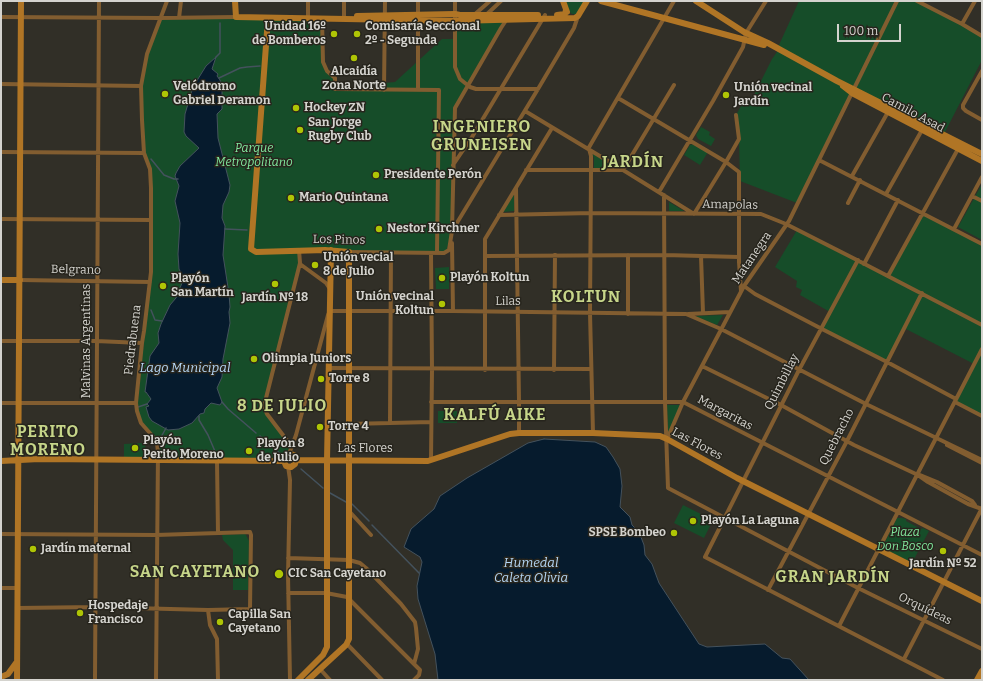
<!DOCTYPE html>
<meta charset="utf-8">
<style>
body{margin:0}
#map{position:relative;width:983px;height:681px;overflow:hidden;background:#312f27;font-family:Bitter,serif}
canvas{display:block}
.frame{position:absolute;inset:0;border:2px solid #d4d3ce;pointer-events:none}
.scale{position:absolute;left:837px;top:24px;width:64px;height:18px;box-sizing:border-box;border:2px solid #d4d3ce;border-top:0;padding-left:5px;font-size:12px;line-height:14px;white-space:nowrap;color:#d4d3ce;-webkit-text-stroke:3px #27251d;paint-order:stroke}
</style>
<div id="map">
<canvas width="983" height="681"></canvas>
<div class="frame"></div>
<div class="scale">100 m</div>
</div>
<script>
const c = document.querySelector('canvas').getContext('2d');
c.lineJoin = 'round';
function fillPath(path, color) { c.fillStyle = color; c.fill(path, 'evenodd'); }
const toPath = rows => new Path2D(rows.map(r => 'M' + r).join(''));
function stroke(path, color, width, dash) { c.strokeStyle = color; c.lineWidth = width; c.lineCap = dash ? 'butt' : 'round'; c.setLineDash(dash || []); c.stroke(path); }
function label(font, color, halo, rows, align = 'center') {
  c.font = font + ' Bitter,serif'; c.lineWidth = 3; c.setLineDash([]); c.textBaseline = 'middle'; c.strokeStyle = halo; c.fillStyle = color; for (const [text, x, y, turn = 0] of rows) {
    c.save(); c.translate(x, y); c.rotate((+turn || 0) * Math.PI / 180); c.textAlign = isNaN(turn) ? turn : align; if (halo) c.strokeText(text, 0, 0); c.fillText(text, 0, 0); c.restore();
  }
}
fillPath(toPath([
 [565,1,582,1,584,4,578,14,572,14,567,9],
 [799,1,917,1,982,36,982,60,944,134,854,89,797,203,740,181,739,139,736,115,745,99,751,101,772,59,779,49,779,45],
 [160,18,322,18,323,62,327,71,335,78,335,89,384,90,384,83,395,82,442,39,455,39,455,21,507,20,455,108,452,231,446,252,299,250,300,263,265,410,292,447,284,459,158,460,157,443,145,428,137,411,150,282,150,169,144,153,141,86,147,54],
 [701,127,710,132,709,135,715,139,711,146,698,139,696,135],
 [694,144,708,152,700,165,684,155,690,145],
 [592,153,616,168,594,169,594,158],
 [982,184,982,240,958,227],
 [514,194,514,211,503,212],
 [669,202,684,211,669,211],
 [923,212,982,244,982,416,955,402,974,364,904,328,887,362,822,329,830,312,800,295,802,290,796,287,797,281,775,267,797,230,888,276],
 [449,267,449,289,436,289,435,268],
 [723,315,717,325,695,316],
 [667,405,681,405,668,434,668,428],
 [438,411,457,411,457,423,438,423],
 [145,443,146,457,124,457,124,444],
 [683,505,713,520,704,538,674,523],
 [897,518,902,518,906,519,906,521,921,529,923,528,929,531,912,563,885,549,883,546],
 [245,534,246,535,249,541,248,590,233,590,233,550,223,540,222,535]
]), '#164d29');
const water = toPath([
 [216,57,212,69,218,74,217,76,220,80,222,89,222,109,217,114,218,138,230,185,229,192,223,205,222,218,225,226,223,255,229,294,230,307,229,312,230,323,223,359,222,377,217,388,222,402,220,405,211,403,205,409,204,413,200,414,192,423,179,429,168,430,152,421,149,417,146,407,149,406,147,404,151,399,146,392,145,392,150,356,159,343,158,333,161,324,170,305,176,298,182,283,183,277,179,269,178,254,180,223,175,201,179,186,175,176,176,173,180,166,199,148,186,136,184,132,185,114,193,87,206,66,216,57],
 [544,439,595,442,606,447,613,457,620,469,622,486,620,507,630,517,632,525,639,532,644,545,645,555,652,564,659,583,699,644,707,647,765,644,782,658,790,659,809,680,438,680,435,654,418,599,417,586,422,562,420,557,404,547,411,529,434,509,440,496,467,478,528,443,544,439]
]);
fillPath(water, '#061b2d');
stroke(water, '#44525d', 1);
stroke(toPath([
 [216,57,220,53,220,23],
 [219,78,240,68,247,67,260,66],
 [151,159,164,175,174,179,178,179],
 [225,229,247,230],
 [151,310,155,320,162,321],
 [222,402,228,409,256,433],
 [138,407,147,404],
 [199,416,199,420,208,435,217,456],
 [260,436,283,456],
 [160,439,166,428],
 [301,469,323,488],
 [330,493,346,502],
 [352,504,369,521],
 [372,525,419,573]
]), '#44525d', 1.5);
stroke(toPath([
 [455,1,455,67,460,79,470,87,476,89,538,89],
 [917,1,962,24,982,36],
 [474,15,490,1],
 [486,15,501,1],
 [1,17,160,18,236,17],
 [179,18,181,1],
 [308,18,308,1],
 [322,18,323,62,327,71,335,78,335,89,439,90,437,253],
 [344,18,344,1],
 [962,24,975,1],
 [982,71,963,105,963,108,966,111,982,120],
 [1,84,141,86],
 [384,90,385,1],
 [418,90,418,1],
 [618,98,726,162,739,172,739,262,741,291],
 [525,111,623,170,694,214,726,162,739,139,736,115],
 [588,149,674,1],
 [589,149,591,156,591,170,590,313,593,433],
 [1,152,144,153],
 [819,160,982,244],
 [453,165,472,137,545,15],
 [526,170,623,170,674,85],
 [852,176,888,112],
 [516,188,519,401,519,433],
 [659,192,713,101,743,47,746,33,766,1],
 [886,194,922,130],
 [664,195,665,402,668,488,858,588,982,649],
 [972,196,982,201],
 [848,203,860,180],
 [499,215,592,213,761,214,786,224,855,259,982,325],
 [1,219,151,220],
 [954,229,982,177],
 [452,230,455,108,501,28,507,19],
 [452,243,453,311],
 [349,252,444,253,449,250,452,231,538,89,574,28,578,16],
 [485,256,665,255,739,257],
 [701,256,703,313],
 [858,260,799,370,705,557,943,680],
 [300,264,326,283,330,289],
 [864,264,898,200],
 [888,276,958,149],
 [20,280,150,282],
 [744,286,755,294,822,329,887,362,956,399],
 [628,314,628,255],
 [688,314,730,312],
 [1,341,96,341,142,343],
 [702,366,781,405,854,445,918,475,928,482,968,504,982,509],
 [328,368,591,369],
 [485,370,485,239,552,128],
 [554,370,555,255],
 [431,402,683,402,982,555],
 [955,402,982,416],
 [1,403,136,403],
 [390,422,391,252],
 [349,424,431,422],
 [668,437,683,402,744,286,789,221,897,1],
 [947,445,982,463],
 [292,447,267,414,264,406,300,263,299,250],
 [289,454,296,435,328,315,330,311,453,311,686,314,721,329,866,404,982,460],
 [431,460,432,370,431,253],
 [217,461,218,533],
 [288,466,290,480,288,575,290,680],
 [920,475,937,482,972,501,975,505],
 [349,511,371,535],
 [1,534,156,535,250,532,251,535,250,609,208,610,95,607,18,608],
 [288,558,349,560,360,563,366,568,401,604,415,622,416,628,418,649,414,664],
 [1,588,17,588],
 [768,590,847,441,922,293],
 [288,593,326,593,347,597,420,670,419,675,414,680],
 [208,610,210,625,217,639,218,680],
 [839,626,982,349],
 [347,644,382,680],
 [904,659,982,508],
 [320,669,330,680],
 [95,680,99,1],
 [156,680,158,452,157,443,156,440,141,423,137,411,136,403,142,343,144,331,151,272,151,188,150,169,144,153,142,120,141,86,147,54,167,1]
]), '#825d30', 4);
stroke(toPath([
 [235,1,236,17,455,21,575,18,578,16,587,1],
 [563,1,567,12],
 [601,1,764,45],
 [696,1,744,32,768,43,837,81,982,154],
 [557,15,565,14,566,10],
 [357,16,455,14,460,15,538,15],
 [268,18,251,249,256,252,325,250,349,252,349,639,346,645,308,680],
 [843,86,852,93,982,161],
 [1,280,20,280],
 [296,460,428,461,510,434,519,433,593,433,660,436,667,439,737,478,982,601],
 [1,461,39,459,284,461],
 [284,461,284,457,289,454,294,455,296,460],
 [284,461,286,466,291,467,295,464,296,460],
 [1,677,8,674,16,663],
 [17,680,21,1],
 [298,680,323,655,327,647,327,460,331,250],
 [977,680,982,671]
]), '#b07525', 6);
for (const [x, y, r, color] of [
 [334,34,4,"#afc505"],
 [357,34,4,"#afc505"],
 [354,58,4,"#afc505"],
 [165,94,4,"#afc505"],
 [726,95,4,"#afc505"],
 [296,108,4,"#afc505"],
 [300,130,4,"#afc505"],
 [376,175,4,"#afc505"],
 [291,198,4,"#afc505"],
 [379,229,4,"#afc505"],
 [315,265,4,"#afc505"],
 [442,278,4,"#afc505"],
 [275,284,4,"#afc505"],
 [163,286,4,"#afc505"],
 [442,304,4,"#afc505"],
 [254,359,4,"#afc505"],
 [321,379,4,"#afc505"],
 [320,427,4,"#afc505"],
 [135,448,4,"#afc505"],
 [249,451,4,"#afc505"],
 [693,521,4,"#afc505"],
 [674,533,4,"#afc505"],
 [33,549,4,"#afc505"],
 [943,551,4,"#afc505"],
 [279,574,5,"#afc505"],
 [80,613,4,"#afc505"],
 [220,622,4,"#afc505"]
]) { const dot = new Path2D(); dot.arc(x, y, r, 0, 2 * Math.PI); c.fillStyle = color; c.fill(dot); stroke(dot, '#27251d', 1.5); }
label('bold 12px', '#d4d3ce', '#27251d', [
 ["Unidad 16º",326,27,"right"],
 ["de Bomberos",326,41,"right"],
 ["Comisaría Seccional",365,27],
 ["2º - Segunda",365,41],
 ["Alcaidía",354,72,"center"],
 ["Zona Norte",354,86,"center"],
 ["Velódromo",173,87],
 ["Gabriel Deramon",173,101],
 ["Unión vecinal",734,88],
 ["Jardín",734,102],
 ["Hockey ZN",304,108],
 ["San Jorge",308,123],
 ["Rugby Club",308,137],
 ["Presidente Perón",384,175],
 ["Mario Quintana",299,198],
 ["Nestor Kirchner",387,229],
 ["Unión vecial",323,258],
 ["8 de Julio",323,272],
 ["Playón Koltun",450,278],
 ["Playón",171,279],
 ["San Martín",171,293],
 ["Unión vecinal",434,297,"right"],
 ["Koltun",434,311,"right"],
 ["Jardín Nº 18",275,298,"center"],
 ["Olimpia Juniors",262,359],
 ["Torre 8",329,379],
 ["Torre 4",328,427],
 ["Playón",143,441],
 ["Perito Moreno",143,455],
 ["Playón 8",257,444],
 ["de Julio",257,458],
 ["Playón La Laguna",701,521],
 ["SPSE Bombeo",666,533,"right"],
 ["Jardín maternal",41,549],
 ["Jardín Nº 52",943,564,"center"],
 ["CIC San Cayetano",288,574],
 ["Hospedaje",88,606],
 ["Francisco",88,620],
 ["Capilla San",228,615],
 ["Cayetano",228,629]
], 'left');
label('12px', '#d4d3ce', '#27251d', [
 ["Camilo Asad",913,113,28],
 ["Amapolas",730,205,1],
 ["Los Pinos",339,240,1],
 ["Matanegra",752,258,-56],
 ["Belgrano",76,270,1],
 ["Lilas",508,302],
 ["Piedrabuena",133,340,-83],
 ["Malvinas Argentinas",87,341,-90],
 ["Quimbillay",782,382,-63],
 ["Margaritas",725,413,28],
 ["Quebracho",837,437,-63],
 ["Las Flores",697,444,28],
 ["Las Flores",365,449],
 ["Orquídeas",925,609,26]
]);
label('italic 12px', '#80e89d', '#27251d', [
 ["Parque",254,149],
 ["Metropolitano",254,163],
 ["Plaza",905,533],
 ["Don Bosco",905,547]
]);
label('italic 13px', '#b3d5f4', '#27251d', [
 ["Lago Municipal",185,368],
 ["Humedal",531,563],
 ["Caleta Olivia",531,578]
]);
c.letterSpacing = '1px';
label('bold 16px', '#c6d589', '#27251d', [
 ["INGENIERO",482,128],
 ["GRUNEISEN",482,146],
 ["JARDÍN",633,163],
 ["KOLTUN",586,298],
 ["8 DE JULIO",282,407],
 ["KALFÚ AIKE",495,416],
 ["PERITO",48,433],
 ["MORENO",48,451],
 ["SAN CAYETANO",195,573],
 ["GRAN JARDÍN",833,578]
]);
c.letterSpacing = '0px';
</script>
